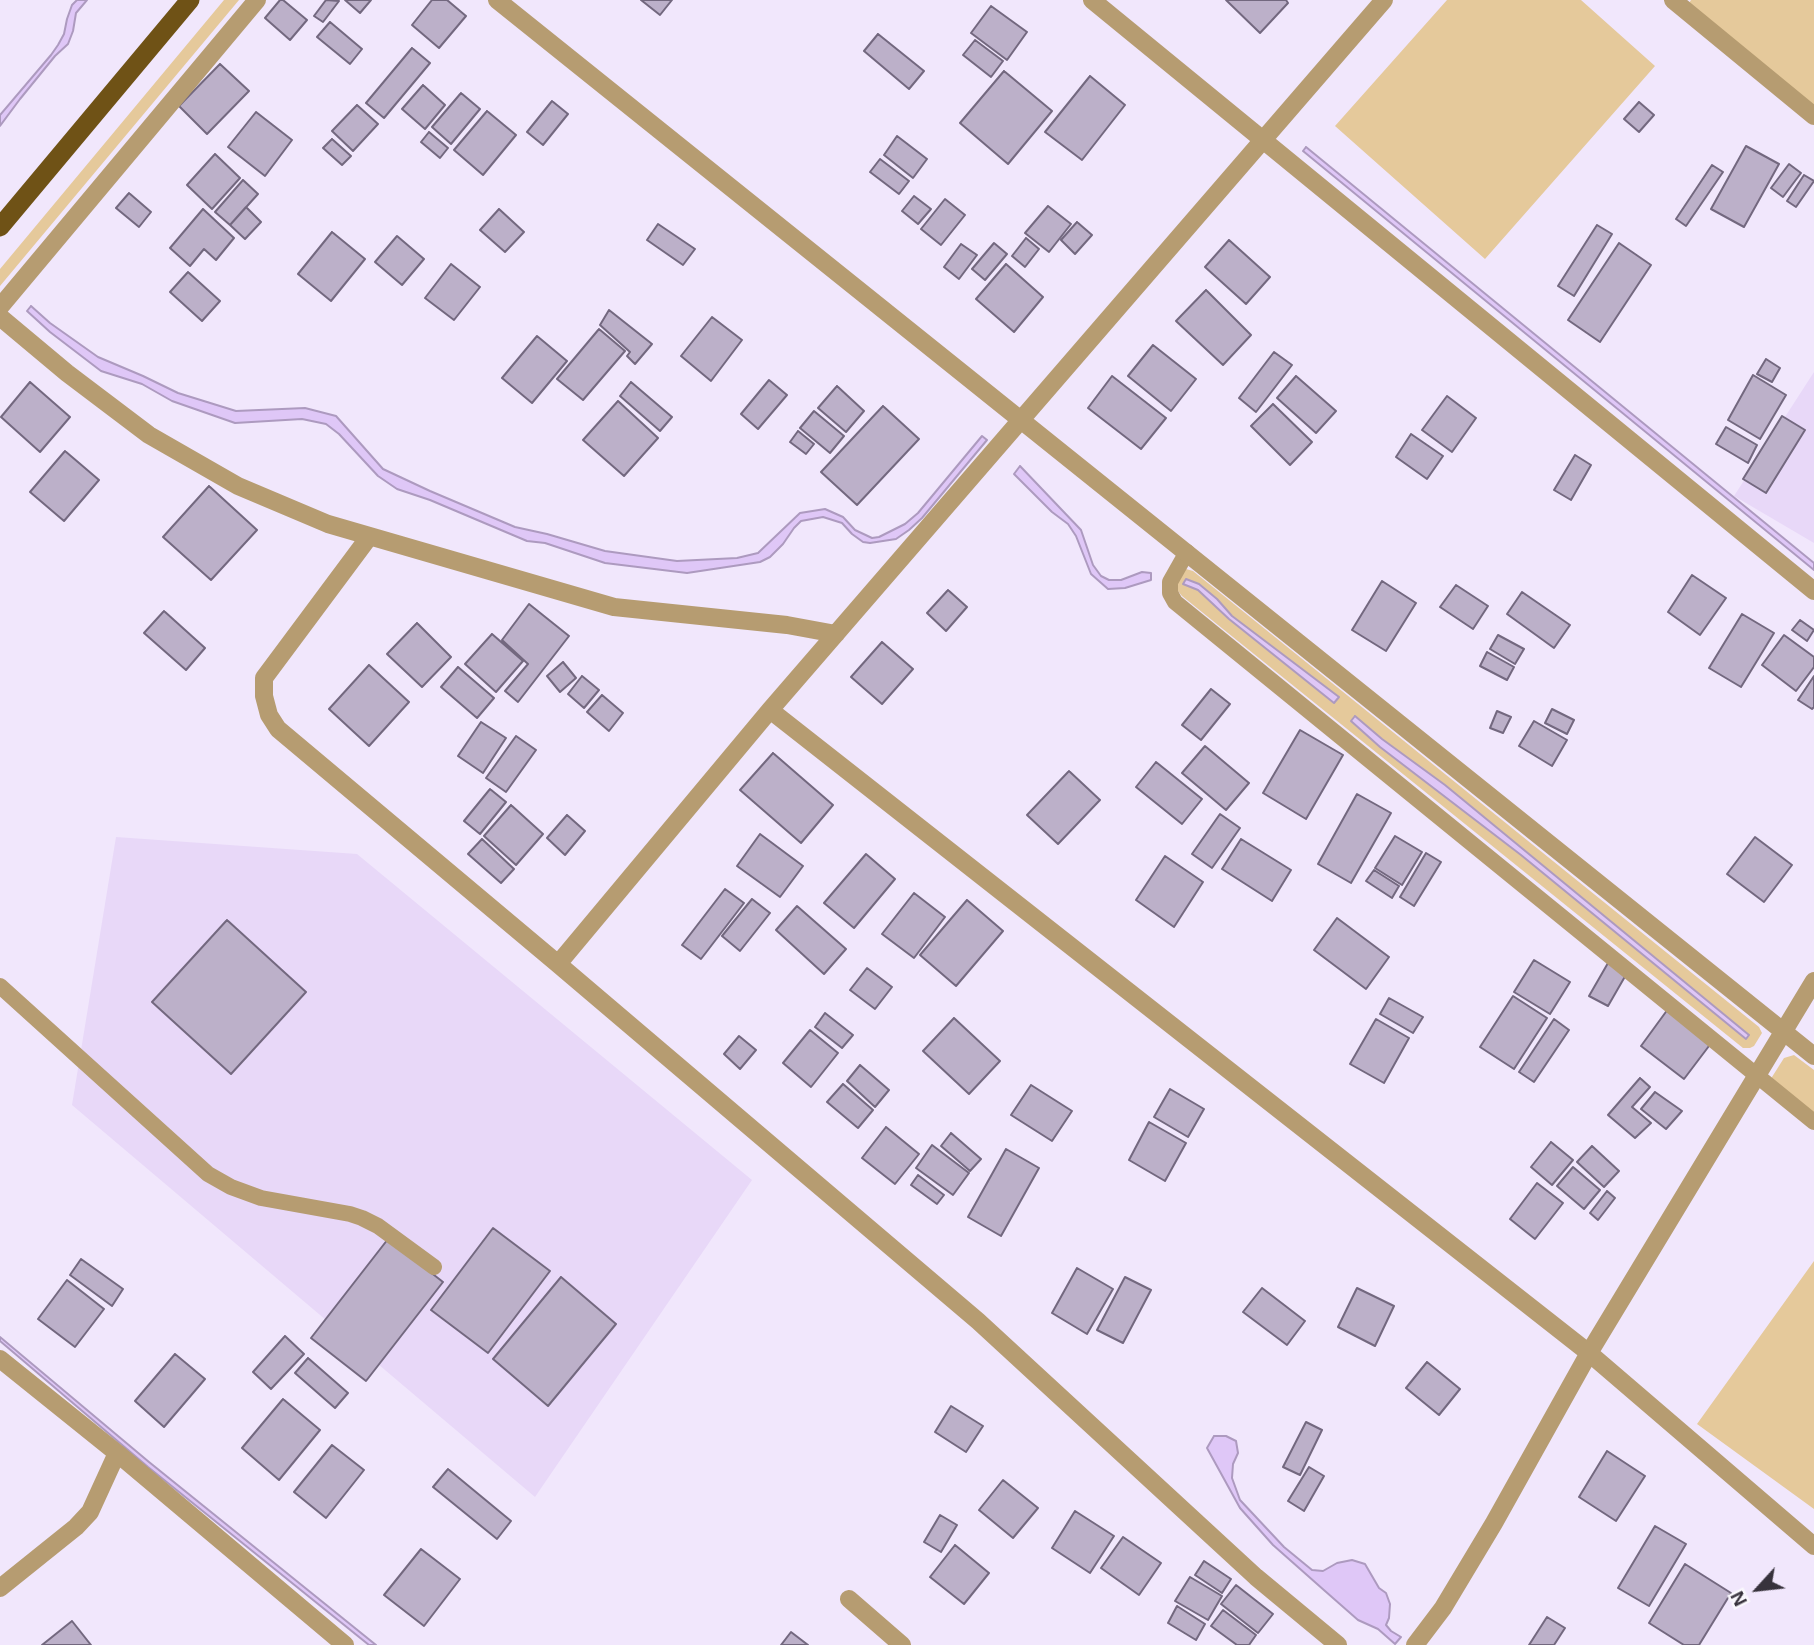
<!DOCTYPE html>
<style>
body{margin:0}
#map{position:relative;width:1814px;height:1645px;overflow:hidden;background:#f1e7fc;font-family:Arial,sans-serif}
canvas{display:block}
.north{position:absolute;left:1723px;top:1554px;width:70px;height:70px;-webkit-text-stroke:5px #faf8fd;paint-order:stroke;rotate:243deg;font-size:19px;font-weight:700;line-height:28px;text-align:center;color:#37323c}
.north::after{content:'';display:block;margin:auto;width:24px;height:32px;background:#37323c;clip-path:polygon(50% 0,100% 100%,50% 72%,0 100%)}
</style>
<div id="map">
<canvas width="1814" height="1645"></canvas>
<div class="north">N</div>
</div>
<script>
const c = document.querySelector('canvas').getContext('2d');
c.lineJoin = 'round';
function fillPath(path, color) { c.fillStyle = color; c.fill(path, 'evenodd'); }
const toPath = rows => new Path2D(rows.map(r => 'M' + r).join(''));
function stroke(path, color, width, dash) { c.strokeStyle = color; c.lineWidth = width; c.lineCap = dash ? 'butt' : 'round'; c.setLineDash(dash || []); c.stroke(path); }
fillPath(toPath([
 [1814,372,1814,543,1734,496],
 [116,837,357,854,752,1180,535,1497,72,1105]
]), '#e8d8f8');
fillPath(toPath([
 [224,0,239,0,0,286,0,269],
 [1447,0,1581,0,1655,66,1485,259,1335,126],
 [1691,0,1814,0,1814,119,1685,10],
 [1186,569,1193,571,1759,1027,1762,1033,1754,1046,1750,1048,1743,1048,1182,596,1177,590,1177,585,1184,571],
 [1794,1055,1814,1070,1814,1120,1771,1081,1772,1077,1784,1058],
 [1814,1261,1814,1509,1697,1424]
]), '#e5c99b');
const water = toPath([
 [77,0,87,0,76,13,73,31,68,44,55,56,20,99,0,126,0,115,51,55,58,45,64,34,67,19,72,5,77,0],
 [1306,147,1814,563,1814,570,1303,151,1306,147],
 [31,306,50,323,98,357,143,376,178,393,236,411,305,408,336,416,383,469,430,491,515,527,547,534,605,551,677,561,737,558,758,553,800,513,825,509,843,517,855,530,872,538,879,537,905,524,918,513,982,436,987,440,922,518,909,530,896,539,870,543,863,542,852,534,842,523,823,517,801,521,794,528,783,544,770,557,760,562,687,573,605,563,545,543,527,541,430,500,397,489,378,476,339,434,326,424,302,419,235,423,172,401,142,384,101,371,50,332,27,311,31,306],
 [1020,466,1081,530,1093,565,1101,576,1109,580,1121,580,1142,572,1151,573,1151,580,1125,588,1108,589,1091,574,1076,536,1068,524,1052,512,1014,474,1020,466],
 [1186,579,1199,584,1217,599,1232,616,1339,697,1334,703,1229,619,1198,590,1183,584,1186,579],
 [1355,716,1382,739,1445,785,1749,1035,1746,1039,1521,855,1380,747,1351,721,1355,716],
 [0,1337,149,1462,376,1645,369,1645,148,1467,0,1341,0,1337],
 [1214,1436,1226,1436,1236,1441,1238,1453,1233,1464,1232,1478,1240,1500,1284,1547,1312,1570,1323,1571,1337,1563,1352,1560,1365,1564,1379,1588,1386,1593,1390,1604,1389,1618,1386,1625,1391,1631,1401,1637,1395,1644,1378,1629,1358,1620,1325,1591,1273,1545,1240,1508,1207,1448,1214,1436]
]);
fillPath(water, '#dfc7f7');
stroke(water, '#ad9abf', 2);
const building = toPath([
 [280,0,283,0,307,20,290,40,265,18,280,0],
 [326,0,339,1,323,22,314,16,326,0],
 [345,0,371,0,360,13,345,0],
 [432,0,447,0,466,16,439,48,412,25,432,0],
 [641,0,672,0,660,15,641,0],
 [1226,0,1286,0,1288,3,1260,33,1226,0],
 [991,6,1027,32,1007,60,971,33,991,6],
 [330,22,362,49,350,64,317,37,330,22],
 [878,34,924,71,909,89,864,51,878,34],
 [975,40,1003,61,991,77,963,55,975,40],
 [412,48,430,63,384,118,366,103,412,48],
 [220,64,249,91,207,134,179,106,220,64],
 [1004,71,1052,111,1008,164,960,123,1004,71],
 [1090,76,1125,105,1082,160,1045,132,1090,76],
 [423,85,445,105,425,129,402,109,423,85],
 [461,93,480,109,451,144,432,127,461,93],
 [552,101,568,114,543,145,527,132,552,101],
 [1639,102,1654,115,1639,132,1624,119,1639,102],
 [357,105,378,124,353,151,332,131,357,105],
 [487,111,516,135,483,175,454,150,487,111],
 [256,112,292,140,265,176,228,147,256,112],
 [429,132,448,148,440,158,421,142,429,132],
 [897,136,927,159,913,178,884,155,897,136],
 [332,139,351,156,342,165,323,148,332,139],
 [1746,146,1779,164,1744,227,1711,209,1746,146],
 [215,154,240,178,212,209,187,185,215,154],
 [880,159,909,181,899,194,870,172,880,159],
 [1789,164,1801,173,1783,197,1771,188,1789,164],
 [1712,165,1723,172,1686,226,1676,219,1712,165],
 [1804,175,1814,181,1796,207,1787,201,1804,175],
 [243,180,258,194,230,225,215,212,243,180],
 [129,193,151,212,139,227,116,208,129,193],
 [914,196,931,209,918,224,902,211,914,196],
 [945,199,965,215,941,245,921,229,945,199],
 [1048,206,1071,224,1049,252,1025,233,1048,206],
 [246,207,261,222,245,239,230,225,246,207],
 [203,209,234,238,216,260,204,249,190,266,170,248,203,209],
 [499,209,524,232,505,252,480,230,499,209],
 [1077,222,1092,235,1075,254,1061,240,1077,222],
 [658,224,695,249,683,265,647,240,658,224],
 [1597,225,1612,234,1574,296,1558,286,1597,225],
 [332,232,365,259,331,301,298,274,332,232],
 [397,236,424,259,402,285,375,262,397,236],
 [1026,238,1039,249,1025,267,1012,256,1026,238],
 [1229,240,1270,277,1246,304,1205,267,1229,240],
 [994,243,1007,254,985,280,972,269,994,243],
 [1619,243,1651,265,1600,342,1568,320,1619,243],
 [961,244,977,255,959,279,944,267,961,244],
 [451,264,480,287,454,320,425,298,451,264],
 [1006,264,1043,297,1014,332,976,299,1006,264],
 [188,272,220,301,202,321,170,292,188,272],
 [1206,290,1251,335,1223,365,1176,321,1206,290],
 [609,310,652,344,635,364,627,356,630,352,600,325,609,310],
 [712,317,742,340,711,381,681,356,712,317],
 [599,329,625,351,583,400,557,379,599,329],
 [537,336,567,361,532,403,502,378,537,336],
 [1153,345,1196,379,1171,411,1128,376,1153,345],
 [1274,352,1292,365,1256,412,1239,398,1274,352],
 [1766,359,1780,368,1772,382,1757,374,1766,359],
 [1753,375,1786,395,1760,439,1728,420,1753,375],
 [1112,376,1166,418,1141,449,1088,408,1112,376],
 [1296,376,1336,411,1316,433,1277,398,1296,376],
 [769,380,787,395,758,429,741,414,769,380],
 [30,382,70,417,40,452,1,417,30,382],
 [631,382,672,417,660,431,620,396,631,382],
 [837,386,864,411,846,432,818,408,837,386],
 [1447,396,1476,418,1452,452,1422,430,1447,396],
 [618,401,658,438,624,476,583,440,618,401],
 [1273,404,1312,442,1290,465,1251,426,1273,404],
 [883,406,919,439,857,505,821,472,883,406],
 [814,411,844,436,830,453,800,428,814,411],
 [1782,416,1805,430,1766,493,1743,479,1782,416],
 [1726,427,1757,445,1748,463,1716,444,1726,427],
 [798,431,814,444,806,454,790,442,798,431],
 [1411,434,1443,456,1427,479,1396,457,1411,434],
 [65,451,99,480,64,521,30,492,65,451],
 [1575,455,1591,465,1571,500,1554,490,1575,455],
 [209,486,257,530,211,580,163,537,209,486],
 [1692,575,1726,598,1700,635,1668,612,1692,575],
 [1382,581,1416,603,1386,651,1352,630,1382,581],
 [1456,585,1488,606,1473,629,1440,607,1456,585],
 [948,590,967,607,946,631,927,613,948,590],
 [1522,592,1570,625,1554,648,1507,614,1522,592],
 [529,604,569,636,518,702,505,691,528,664,502,640,529,604],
 [164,611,205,648,186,670,144,633,164,611],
 [1742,614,1774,633,1741,687,1709,668,1742,614],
 [1800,620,1814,630,1807,641,1792,630,1800,620],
 [417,623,451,657,422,687,387,654,417,623],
 [492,634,523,661,496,692,465,664,492,634],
 [1498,635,1524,649,1515,664,1490,649,1498,635],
 [1784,635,1814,657,1814,667,1796,691,1762,665,1784,635],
 [882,642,913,669,882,704,851,677,882,642],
 [1487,652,1514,667,1507,680,1480,666,1487,652],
 [563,662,576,678,560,692,547,676,563,662],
 [369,665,409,702,369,746,329,709,369,665],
 [458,667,494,698,477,718,441,687,458,667],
 [582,676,599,690,584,708,568,694,582,676],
 [1814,676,1814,707,1812,709,1798,700,1814,676],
 [1211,689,1230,704,1201,740,1182,725,1211,689],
 [602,695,623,713,609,731,587,712,602,695],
 [1552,709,1574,720,1567,734,1545,723,1552,709],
 [1497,711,1511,717,1503,733,1490,728,1497,711],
 [1534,721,1567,740,1552,766,1519,746,1534,721],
 [481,722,506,738,483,773,458,756,481,722],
 [1300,730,1343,755,1306,819,1263,793,1300,730],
 [516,736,536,750,506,792,486,778,516,736],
 [1205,746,1249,783,1226,810,1182,773,1205,746],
 [773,753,833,805,801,843,740,790,773,753],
 [1156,762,1202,799,1182,824,1136,787,1156,762],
 [1069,771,1100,800,1058,844,1027,815,1069,771],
 [490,789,506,802,480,834,464,821,490,789],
 [1357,794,1391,813,1351,883,1318,864,1357,794],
 [511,805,543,834,516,865,484,836,511,805],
 [1220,814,1240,828,1212,868,1192,854,1220,814],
 [567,815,585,831,565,855,547,838,567,815],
 [760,834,803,866,780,897,737,866,760,834],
 [1395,836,1422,852,1402,885,1375,868,1395,836],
 [1755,837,1792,865,1764,902,1727,874,1755,837],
 [482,839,514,869,501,883,468,854,482,839],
 [1241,839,1291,870,1272,901,1222,869,1241,839],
 [1426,853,1441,862,1414,906,1400,897,1426,853],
 [866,854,895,879,854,928,824,903,866,854],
 [1165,856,1203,882,1174,927,1136,900,1165,856],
 [1374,870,1399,886,1392,898,1366,881,1374,870],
 [725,889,744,903,701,959,682,945,725,889],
 [914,893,945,917,914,958,882,934,914,893],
 [752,899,770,913,740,951,722,936,752,899],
 [967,900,1003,931,956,986,920,955,967,900],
 [797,906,846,949,824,974,776,930,797,906],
 [1337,918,1389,957,1366,989,1314,950,1337,918],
 [227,920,306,992,231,1074,152,1002,227,920],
 [1534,960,1570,982,1550,1014,1514,992,1534,960],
 [1608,963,1627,973,1608,1006,1589,996,1608,963],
 [867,968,892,987,875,1009,850,990,867,968],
 [1513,996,1547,1018,1514,1069,1480,1047,1513,996],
 [1389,998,1423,1017,1413,1033,1380,1014,1389,998],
 [1668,1009,1712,1042,1684,1079,1641,1046,1668,1009],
 [825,1013,853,1035,842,1048,815,1027,825,1013],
 [954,1018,1000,1061,969,1094,923,1051,954,1018],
 [1376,1019,1409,1038,1384,1083,1350,1064,1376,1019],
 [1554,1019,1569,1030,1534,1082,1519,1072,1554,1019],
 [810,1030,838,1053,811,1087,783,1063,810,1030],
 [739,1036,756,1050,740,1069,724,1054,739,1036],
 [860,1065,889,1090,875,1107,847,1081,860,1065],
 [1640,1078,1650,1087,1632,1107,1651,1123,1635,1138,1608,1115,1640,1078],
 [843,1084,873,1110,858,1128,827,1102,843,1084],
 [1031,1085,1072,1111,1052,1141,1011,1115,1031,1085],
 [1170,1089,1204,1109,1188,1137,1154,1117,1170,1089],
 [1655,1092,1682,1111,1666,1129,1641,1109,1655,1092],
 [1149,1122,1186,1143,1165,1181,1129,1160,1149,1122],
 [886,1127,919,1154,895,1184,862,1158,886,1127],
 [951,1133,981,1159,970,1171,941,1146,951,1133],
 [1551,1142,1573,1160,1552,1185,1531,1167,1551,1142],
 [932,1145,969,1173,953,1195,916,1168,932,1145],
 [1592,1146,1619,1171,1604,1187,1577,1162,1592,1146],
 [1006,1149,1039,1168,1001,1236,968,1217,1006,1149],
 [1573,1167,1600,1190,1584,1209,1557,1186,1573,1167],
 [918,1175,944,1195,937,1204,911,1185,918,1175],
 [1537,1183,1563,1203,1535,1239,1510,1219,1537,1183],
 [1607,1191,1615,1198,1598,1220,1590,1213,1607,1191],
 [493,1228,550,1271,488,1353,431,1310,493,1228],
 [388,1239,443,1282,366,1381,311,1338,388,1239],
 [81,1259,123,1289,112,1306,70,1275,81,1259],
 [1077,1268,1113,1289,1087,1334,1052,1313,1077,1268],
 [561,1277,616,1324,548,1406,493,1359,561,1277],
 [1125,1277,1151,1290,1123,1343,1097,1330,1125,1277],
 [67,1280,104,1309,75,1347,38,1319,67,1280],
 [1262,1288,1305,1321,1287,1345,1243,1312,1262,1288],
 [1357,1288,1394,1306,1375,1346,1338,1327,1357,1288],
 [285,1336,304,1354,271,1389,253,1372,285,1336],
 [175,1354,205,1379,164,1427,135,1401,175,1354],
 [308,1358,348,1393,335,1408,295,1373,308,1358],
 [1427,1362,1460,1389,1439,1415,1406,1388,1427,1362],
 [283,1399,320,1430,279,1480,242,1448,283,1399],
 [951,1406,983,1426,966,1452,935,1432,951,1406],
 [1306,1422,1322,1430,1300,1475,1283,1467,1306,1422],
 [332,1445,364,1470,326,1518,294,1492,332,1445],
 [1607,1451,1645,1476,1616,1521,1579,1497,1607,1451],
 [1309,1467,1324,1476,1304,1511,1288,1501,1309,1467],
 [448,1469,511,1521,497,1539,433,1487,448,1469],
 [1003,1480,1038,1508,1013,1538,979,1510,1003,1480],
 [1075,1511,1114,1536,1090,1573,1052,1548,1075,1511],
 [940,1515,957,1525,941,1552,924,1542,940,1515],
 [1655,1526,1686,1544,1649,1606,1618,1588,1655,1526],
 [1123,1537,1161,1563,1139,1595,1101,1568,1123,1537],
 [955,1545,989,1573,964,1604,930,1577,955,1545],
 [421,1549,460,1579,424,1626,384,1595,421,1549],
 [1204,1561,1231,1579,1222,1593,1195,1575,1204,1561],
 [1685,1564,1731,1593,1699,1645,1684,1645,1649,1623,1685,1564],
 [1190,1577,1222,1596,1208,1620,1175,1601,1190,1577],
 [1236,1585,1273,1614,1258,1633,1221,1604,1236,1585],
 [1177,1606,1205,1624,1196,1640,1168,1623,1177,1606],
 [1223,1610,1256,1635,1249,1645,1237,1645,1211,1626,1223,1610],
 [1547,1617,1565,1628,1554,1645,1529,1645,1547,1617],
 [72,1621,91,1645,42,1645,72,1621],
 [791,1632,808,1645,781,1645,791,1632]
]);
fillPath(building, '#bcb0c9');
stroke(building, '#73687f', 2);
stroke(toPath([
 [1187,552,1170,582,1170,593,1175,602,1814,1122],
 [0,986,208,1174,231,1187,261,1198,350,1214,362,1218,378,1226,434,1267]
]), '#b69c71', 16);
stroke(toPath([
 [497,0,1814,1056],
 [1092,0,1814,591],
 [1673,0,1814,116],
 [0,307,257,0],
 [0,317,67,373,149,435,238,486,328,524,614,607,787,625,836,634],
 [369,537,264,678,264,696,269,715,278,729,558,964,978,1321,1256,1577,1338,1645],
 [770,710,1589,1353,1814,1546],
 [558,964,770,710,1384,0],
 [0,1359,117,1453,345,1645],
 [0,1588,76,1527,90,1512,117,1453],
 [849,1599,902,1645],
 [1415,1645,1443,1608,1494,1523,1589,1353,1814,981]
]), '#b69c71', 18);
stroke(toPath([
 [0,227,190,0]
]), '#6f5216', 19);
</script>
